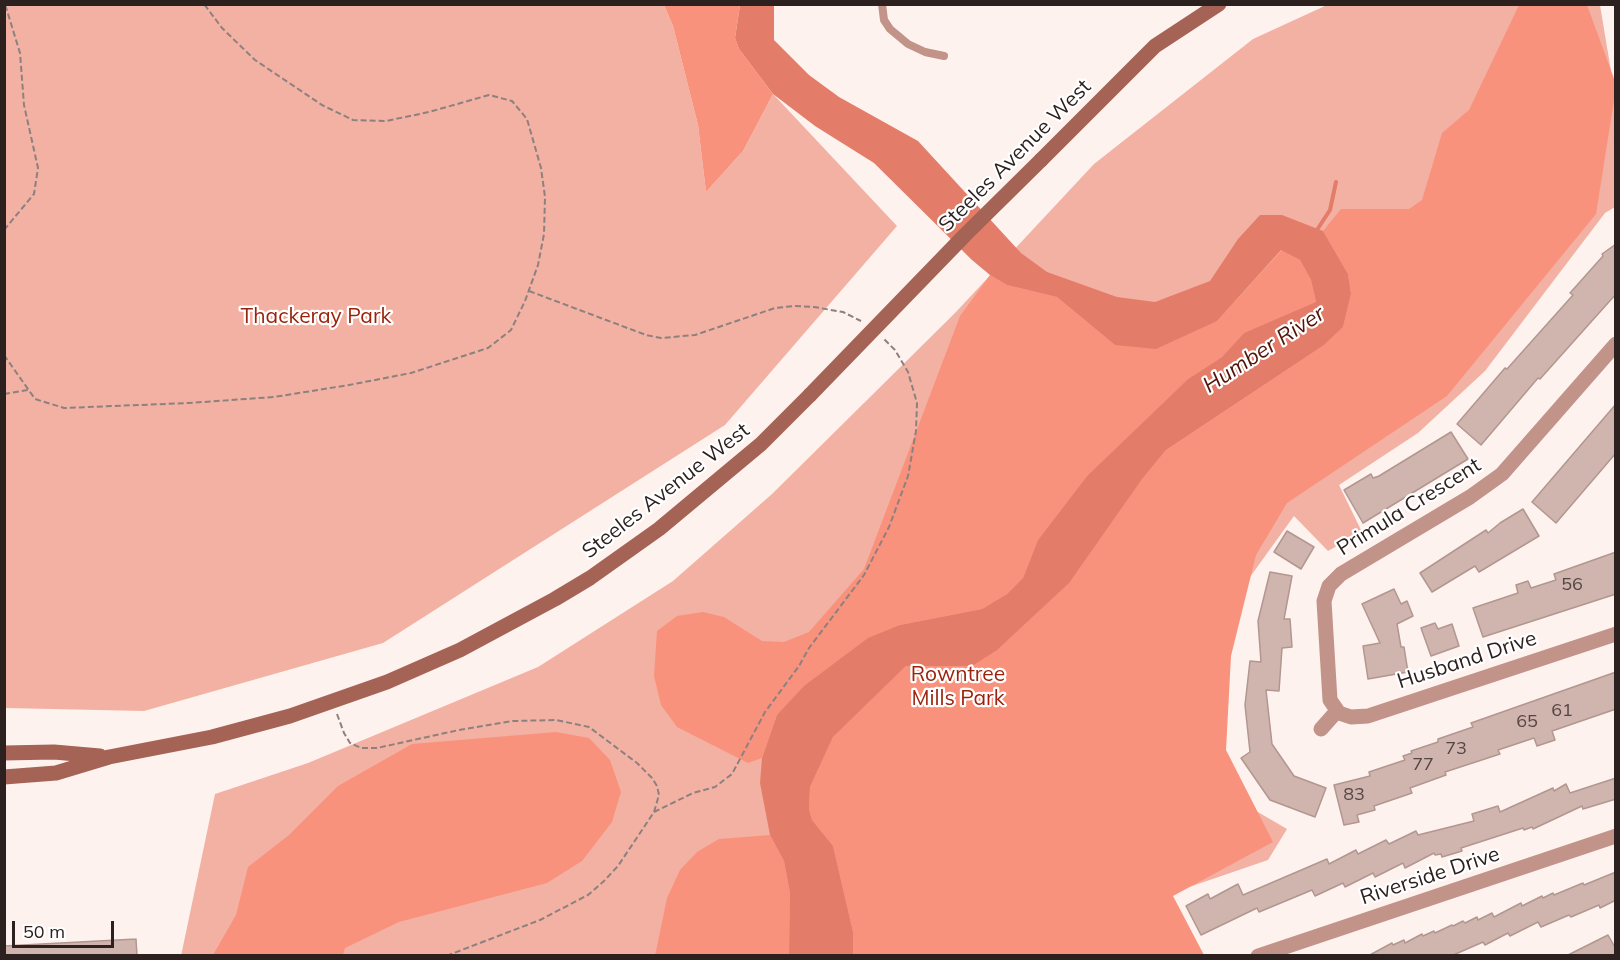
<!DOCTYPE html>
<style>
body{margin:0}
#map{position:relative;width:1620px;height:960px;overflow:hidden;background:#fef2ef;font-family:Mulish,sans-serif}
canvas{display:block}
.frame{position:absolute;inset:0;border:6px solid #2c211f;pointer-events:none}
.scale{position:absolute;left:12px;top:921px;width:102px;height:27px;box-sizing:border-box;border:3px solid #2c211f;border-top:0;padding-left:8px;font-size:18px;line-height:21px;white-space:nowrap;color:#2c211f;-webkit-text-stroke:4px #fff;paint-order:stroke}
</style>
<div id="map">
<canvas width="1620" height="960"></canvas>
<div class="frame"></div>
<div class="scale">50 m</div>
</div>
<script>
const c = document.querySelector('canvas').getContext('2d');
c.lineJoin = 'round';
function fillPath(path, color) { c.fillStyle = color; c.fill(path, 'evenodd'); }
const toPath = rows => new Path2D(rows.map(r => 'M' + r).join(''));
function stroke(path, color, width, dash) { c.strokeStyle = color; c.lineWidth = width; c.lineCap = dash ? 'butt' : 'round'; c.setLineDash(dash || []); c.stroke(path); }
function label(font, color, halo, rows, align = 'center') {
  c.font = font + ' Mulish,sans-serif'; c.lineWidth = 4.5; c.setLineDash([]); c.textBaseline = 'middle'; c.strokeStyle = halo; c.fillStyle = color; for (const [text, x, y, turn = 0] of rows) {
    c.save(); c.translate(x, y); c.rotate((+turn || 0) * Math.PI / 180); c.textAlign = isNaN(turn) ? turn : align; if (halo) c.strokeText(text, 0, 0); c.fillText(text, 0, 0); c.restore();
  }
}
fillPath(toPath([
 [5,5,664,5,673,26,698,125,706,192,743,151,773,94,897,226,725,425,383,643,144,711,5,708],
 [1327,5,1600,5,1615,95,1615,207,1605,213,1485,371,1418,433,1339,485,1362,532,1328,551,1294,516,1237,595,1220,756,1239,801,1287,829,1268,860,1163,896,1173,956,181,956,215,794,308,763,538,667,673,581,772,494,955,313,1094,164,1253,39]
]), '#f3b1a3');
fillPath(toPath([
 [664,5,740,5,735,38,739,49,773,94,743,151,706,192,698,125,673,26],
 [1519,5,1587,5,1616,84,1615,94,1596,214,1447,396,1287,503,1256,555,1231,656,1226,750,1273,842,1173,896,1204,955,853,955,853,932,833,846,812,820,809,809,810,787,833,737,906,666,972,666,1142,479,1166,450,1324,345,1343,327,1351,294,1348,274,1323,231,1341,209,1409,209,1422,200,1442,133,1469,110],
 [1282,250,1300,260,1311,280,1316,303,1244,333,1222,357,1188,379,1087,476,1038,540,1023,578,1007,594,982,609,900,625,777,715,762,758,748,763,677,727,661,705,654,676,657,631,677,616,703,612,724,617,762,641,784,642,809,632,864,569,960,316,990,275,1007,285,1057,297,1115,345,1217,321],
 [556,732,589,738,610,760,621,792,612,822,582,861,547,883,399,922,345,948,343,955,213,955,236,915,248,867,289,835,338,786,412,744],
 [770,835,784,861,790,893,789,955,655,956,667,898,680,870,697,852,719,839]
]), '#f9927d');
fillPath(toPath([
 [740,5,774,5,774,40,809,75,839,97,918,141,1021,253,1047,272,1117,297,1155,302,1210,281,1238,239,1260,215,1282,215,1323,231,1348,274,1351,294,1343,327,1324,345,1166,450,1142,479,1069,583,997,650,972,666,906,666,833,737,810,787,809,809,812,820,833,846,853,932,853,955,789,955,790,893,784,861,770,835,760,783,762,758,777,715,804,686,868,638,900,625,982,609,1007,594,1023,578,1038,540,1087,476,1188,379,1222,357,1244,333,1316,302,1311,280,1300,260,1281,250,1217,321,1156,349,1115,345,1057,297,1007,285,990,275,972,260,874,163,815,126,773,94,739,49,735,38]
]), '#e37d69');
stroke(toPath([
 [1315,233,1330,210,1336,182]
]), '#e37d69', 4);
const building = toPath([
 [1616,244,1616,294,1540,379,1538,378,1481,445,1457,424,1505,368,1507,369,1573,295,1570,293,1603,256,1602,254,1616,244],
 [1616,404,1616,453,1556,523,1532,502,1616,404],
 [1451,432,1468,459,1363,523,1344,490,1371,474,1373,478,1379,476,1451,432],
 [1523,509,1539,536,1479,572,1475,566,1432,592,1420,573,1486,530,1488,533,1500,523,1523,509],
 [1287,531,1314,547,1301,569,1274,552,1287,531],
 [1616,552,1616,594,1483,637,1473,608,1518,593,1516,585,1528,581,1531,588,1556,580,1554,574,1616,552],
 [1270,572,1292,576,1284,619,1290,619,1292,647,1282,648,1279,691,1266,690,1272,744,1294,776,1326,788,1315,817,1270,800,1241,758,1250,752,1245,705,1250,661,1261,662,1258,621,1270,572],
 [1394,589,1401,604,1407,601,1413,616,1397,624,1401,647,1404,647,1408,672,1368,679,1363,646,1380,643,1362,604,1394,589],
 [1435,623,1438,629,1452,624,1459,646,1431,656,1421,628,1435,623],
 [1616,672,1616,709,1552,731,1555,740,1537,746,1534,738,1498,750,1500,754,1445,772,1446,775,1410,788,1412,793,1374,806,1375,810,1357,815,1359,822,1344,825,1334,785,1370,776,1369,772,1405,760,1403,756,1412,753,1411,751,1438,742,1438,739,1473,727,1471,723,1616,672],
 [1616,778,1616,799,1583,809,1582,806,1533,829,1532,827,1524,830,1523,828,1461,848,1462,851,1442,857,1441,854,1435,855,1434,853,1405,868,1403,863,1375,877,1373,873,1345,887,1343,883,1315,896,1312,890,1259,912,1257,908,1201,935,1186,906,1208,894,1210,899,1238,884,1243,895,1327,859,1329,864,1356,850,1358,854,1386,840,1389,844,1416,831,1418,835,1474,821,1472,814,1498,806,1500,812,1553,788,1554,791,1566,784,1570,793,1616,778],
 [1616,872,1616,900,1600,908,1599,905,1571,917,1569,915,1541,927,1538,922,1510,936,1508,933,1485,945,1483,942,1451,956,1368,956,1392,943,1393,945,1404,940,1405,943,1422,934,1423,936,1434,931,1435,933,1452,925,1453,926,1463,921,1465,923,1477,917,1478,920,1492,913,1494,917,1521,903,1522,906,1542,896,1543,898,1553,893,1554,895,1583,883,1584,885,1616,872],
 [1608,935,1616,949,1616,956,1566,956,1608,935],
 [136,939,137,956,4,956,4,946,136,939]
]);
fillPath(building, '#d0b4ae');
stroke(building, '#b29690', 1.5);
stroke(toPath([
 [4,230,34,194,38,168,24,105,20,53,5,4],
 [529,291,646,335,661,338,695,335,775,308,794,306,814,307,843,312,861,321],
 [4,355,35,399,64,408,189,403,274,397,349,385,411,373,488,348,511,330,525,301,538,265,544,234,545,197,541,168,527,119,512,101,489,95,429,112,386,121,353,120,322,105,255,60,222,28,204,4],
 [4,394,28,390],
 [337,714,344,733,350,743,361,748,377,748,459,730,513,721,556,720,589,727,637,763,652,778,657,786,659,795,654,812,618,866,604,881,588,895,540,920,446,956],
 [654,812,693,793,715,787,732,774,765,712,799,666,809,648,864,575,889,527,908,476,916,431,917,403,908,372,895,350,884,339]
]), '#8d817f', 2, [6, 3]);
stroke(toPath([
 [882,4,884,20,890,29,908,44,925,52,944,56]
]), '#c29389', 8);
stroke(toPath([
 [1616,344,1502,474,1470,497,1341,574,1329,586,1324,601,1330,700,1339,713,1351,717,1368,716,1616,634],
 [1321,729,1337,711]
]), '#c29389', 15);
stroke(toPath([
 [1258,956,1616,836]
]), '#c29389', 15);
stroke(toPath([
 [1041,160,1155,46,1219,4],
 [4,753,54,752,100,756],
 [4,777,56,773,109,757,212,737,290,716,387,682,460,650,555,599,590,578,659,529,761,444,810,395]
]), '#a56356', 15);
stroke(toPath([
 [810,395,965,235,1041,160]
]), '#a56356', 15);
label('18px', '#554643', null, [
 ["56",1572,585],
 ["61",1562,711],
 ["65",1527,722],
 ["73",1456,749],
 ["77",1423,765],
 ["83",1354,795]
]);
label('21px', '#2c211f', '#fff', [
 ["Steeles Avenue West",1015,156,-45],
 ["Steeles Avenue West",666,491,-38],
 ["Primula Crescent",1409,507,-32],
 ["Husband Drive",1467,660,-18],
 ["Riverside Drive",1430,876,-18]
]);
label('21px', '#9b230d', '#fff', [
 ["Thackeray Park",316,317],
 ["Rowntree",958,675],
 ["Mills Park",958,699]
]);
label('italic 22px', '#531309', '#fff', [
 ["Humber River",1264,350,-33]
]);
</script>
